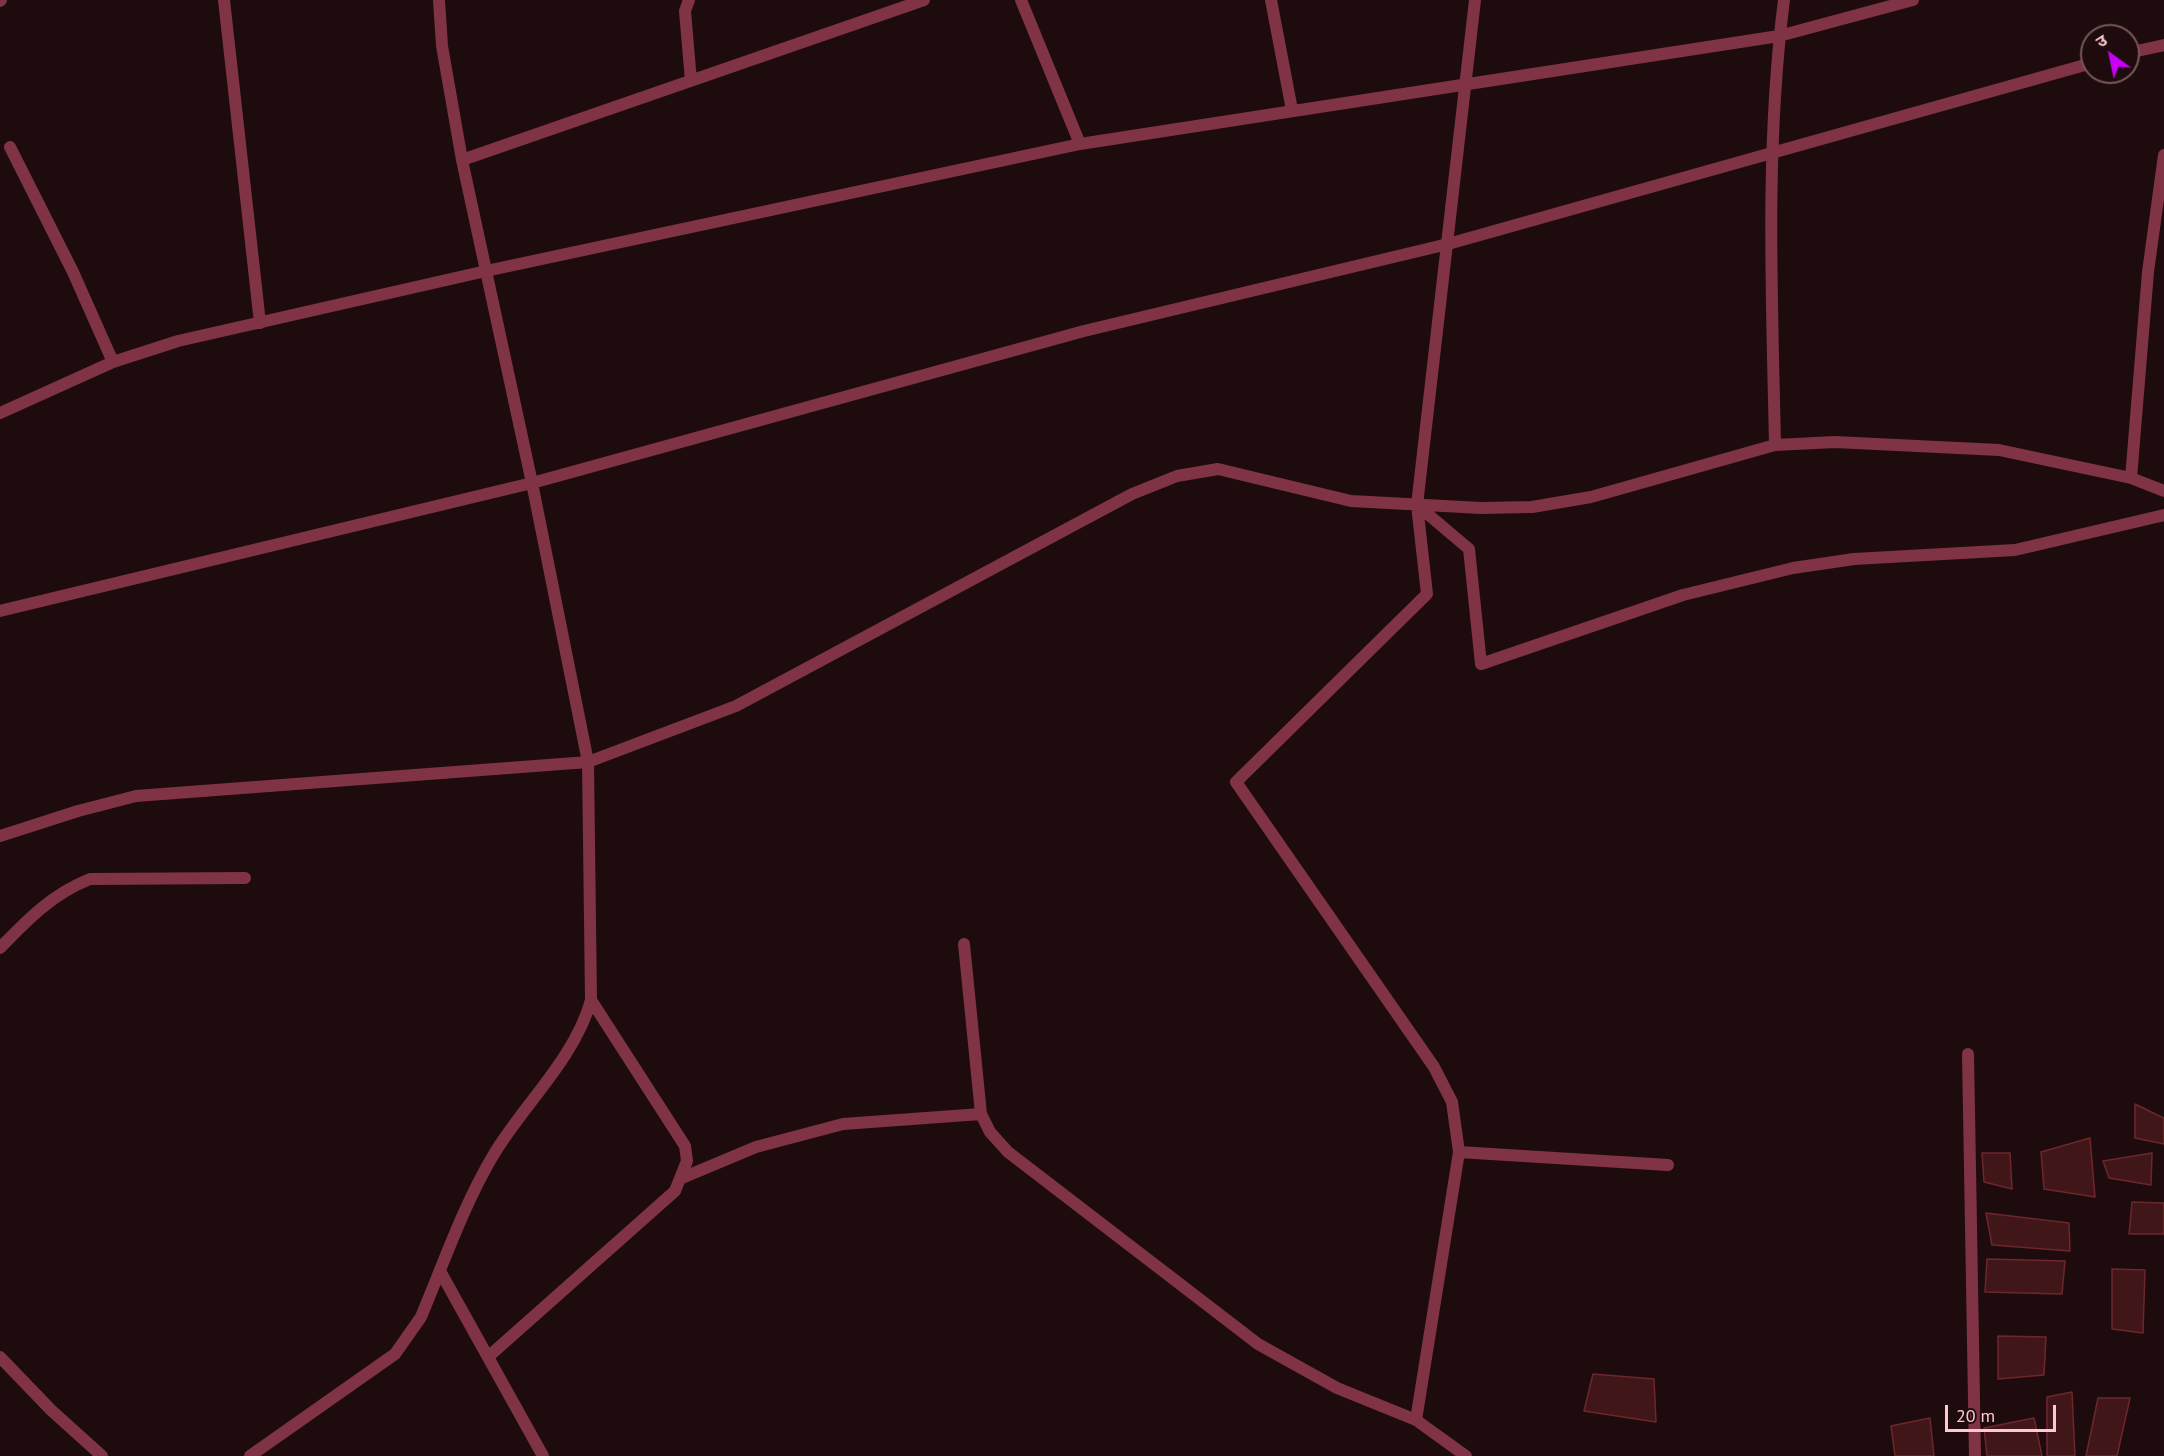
<!DOCTYPE html>
<html>
<head>
<meta charset="utf-8">
<style>
  body { margin:0 }
  #map { position:relative; width:2164px; height:1456px; overflow:hidden; background:#1e0b0d; font-family:"PT Sans","Noto Sans Devanagari",sans-serif }
  canvas { display:block }
  .north { position:absolute; left:2080px; top:24px; width:60px; height:60px; box-sizing:border-box; background:#1e0b0d; border:2px solid #78575b; border-radius:50%; rotate:327deg; font-size:16px; font-weight:700; line-height:24px; text-align:center; color:#ffc8d1 }
  .north::after { content:''; display:block; margin:auto; width:21px; height:27px; background:#c800f3; clip-path:polygon(50% 0,100% 100%,50% 72%,0 100%) }
  .scale { position:absolute; left:1945px; top:1405px; width:111px; height:27px; box-sizing:border-box; border:3px solid #ffc8d1; border-top:0; padding-left:8px; font-size:18px; line-height:21px; white-space:nowrap; color:#ffc8d1; -webkit-text-stroke:4px #1e0b0d; paint-order:stroke }
</style>
</head>
<body>
<div id="map">
<canvas width="2164" height="1456"></canvas>
<div class="north">उ</div>
<div class="scale">20 m</div>
</div>
<script>
const ctx = document.querySelector('canvas').getContext('2d');
ctx.lineJoin = 'round';
function fillPath(path, color) {
  ctx.fillStyle = color;
  ctx.fill(path, 'evenodd');
}
function trace(path, color, width, dash) {
  ctx.strokeStyle = color;
  ctx.lineWidth = width;
  ctx.lineCap = dash ? 'butt' : 'round';
  ctx.setLineDash(dash || []);
  ctx.stroke(path);
}
const building = new Path2D(`
  M2135 1104 2164 1118V1144L2135 1138Z
  M2090 1138 2095 1197 2044 1189 2041 1152Z
  M1982 1153H2010L2012 1189 1984 1182Z
  M2152 1153 2151 1185 2109 1178 2103 1161Z
  M2132 1202 2164 1203V1234H2129Z
  M1986 1213 2069 1223 2070 1251 1992 1245Z
  M1987 1259 2065 1261 2062 1294 1985 1292Z
  M2112 1269 2145 1270 2143 1333 2112 1329Z
  M1998 1336 2046 1337 2044 1375 1998 1379Z
  M1593 1374 1654 1379 1656 1422 1584 1411Z
  M2072 1392 2075 1456H2047V1397Z
  M2098 1398H2130L2117 1456H2086Z
  M1930 1418 1934 1456H1895L1891 1426Z
  M2034 1418 2042 1456H1987L1984 1428Z`);
fillPath(building, '#401619');
trace(building, '#6d272c', 1.5);
trace(new Path2D(`
  M224 0 260 323
  M689 0 685 11 691 81
  M1021 0 1080 144
  M1271 0 1292 110
  M0 1 1 0
  M2128 53 2164 45
  M10 147 73 272 113 362
  M462 160 924 0
  M0 413 113 362 178 341 486 271 1080 144 1779 36 1913 0
  M1775 445C1772 297 1765 148 1784 0
  M2131 478 2148 272 2164 155
  M1417 505 1469 549 1481 664 1683 595 1793 568 1854 559 2015 550 2164 515
  M0 611 532 483 1084 331 1448 244 2092 63
  M0 836 78 811 136 796 588 762 736 706 1132 494 1177 476 1218 469 1351 501 1481 508 1532 507 1591 497 1775 445 1835 442 1999 450 2131 478 2164 491
  M964 944 981 1114 990 1132 1008 1152 1258 1344 1337 1388 1416 1420 1466 1456
  M0 948C27 920 52 894 90 879L245 878
  M1968 1054 1975 1456
  M1459 1152 1668 1165
  M682 1178 756 1147 843 1124 981 1114
  M440 1271 543 1456
  M0 1357 51 1410 102 1456
  M488 1357 675 1191 687 1161 685 1146 591 1000
  M1416 1420 1459 1152 1452 1102 1434 1067 1236 782 1427 594 1417 505 1475 0
  M250 1456 395 1354 421 1317C444 1262 464 1204 494 1154 525 1103 575 1058 591 1000L588 762 532 483 462 160 442 46 439 0`), '#7f3345', 12);
</script>
</body>
</html>
